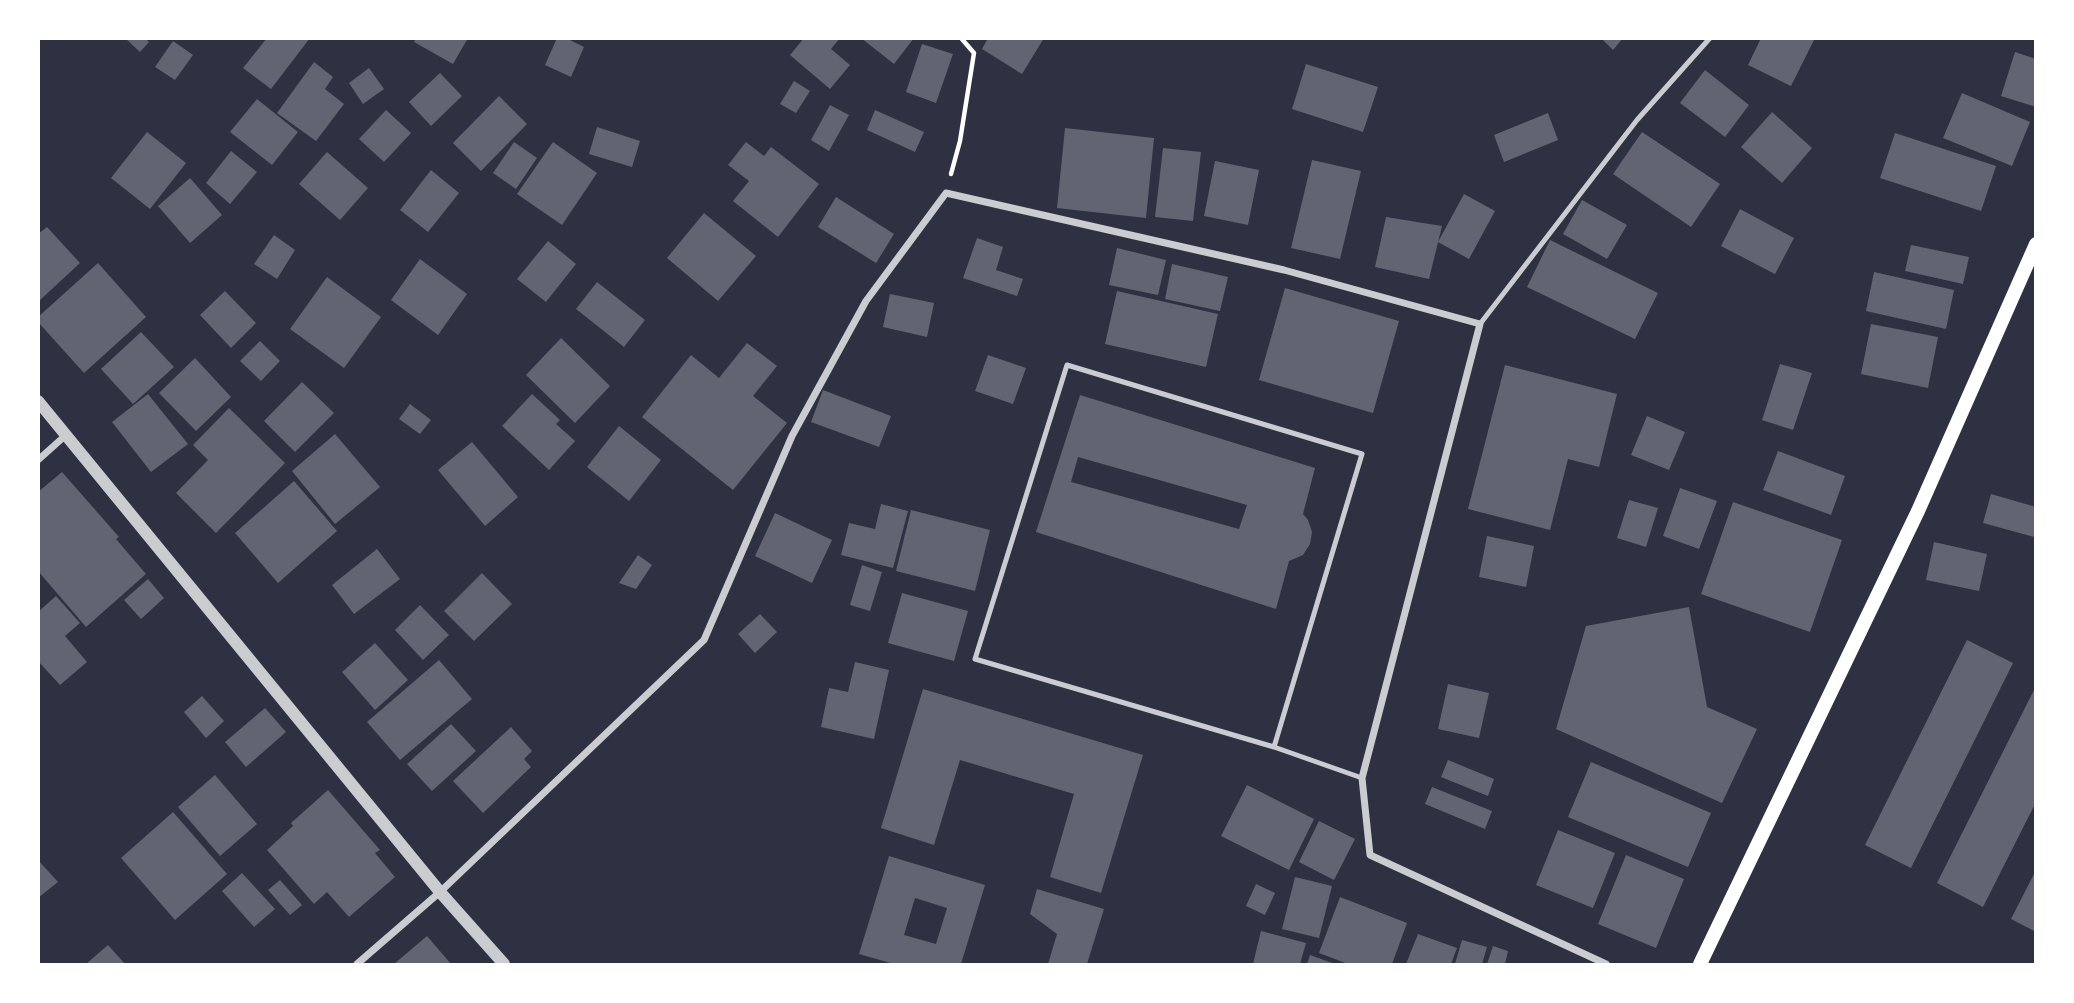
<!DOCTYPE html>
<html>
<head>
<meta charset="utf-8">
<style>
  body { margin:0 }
  #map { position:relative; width:2074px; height:1003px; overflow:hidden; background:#2d3142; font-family:Spectral,serif }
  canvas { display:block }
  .frame { position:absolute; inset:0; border:40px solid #fff; pointer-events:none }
</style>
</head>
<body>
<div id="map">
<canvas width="2074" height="1003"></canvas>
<div class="frame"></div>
</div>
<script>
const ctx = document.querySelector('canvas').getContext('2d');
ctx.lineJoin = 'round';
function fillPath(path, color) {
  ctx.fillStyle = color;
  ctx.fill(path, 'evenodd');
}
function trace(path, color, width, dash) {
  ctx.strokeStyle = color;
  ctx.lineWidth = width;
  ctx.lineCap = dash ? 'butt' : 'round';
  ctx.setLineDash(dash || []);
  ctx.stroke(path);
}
fillPath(new Path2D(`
  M125 38H145L149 42 140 52Z
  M267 38H310L271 89 243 68Z
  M416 38H468L453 64 414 42Z
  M557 38H566L584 47 571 77 545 65Z
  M804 38H840L831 49 850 65 830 89 790 55Z
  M861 38H914L894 64Z
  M988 38H1044L1022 74 982 49Z
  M1601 38H1623L1613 50Z
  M1761 38 1814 40 1791 86 1748 65Z
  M173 41 193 55 175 80 155 67Z
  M922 44 953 54 936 103 906 92Z
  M2015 52 2036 59V107L2001 96Z
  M314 62 333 77 325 89 344 104 316 141 277 113Z
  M1306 64 1378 87 1363 132 1292 109Z
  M369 68 384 89 363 104 349 83Z
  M1705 70 1749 105 1725 137 1680 103Z
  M440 73 462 96 431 126 409 102Z
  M794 81 810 91 796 113 780 104Z
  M1962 93 2030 122 2012 166 1943 138Z
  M499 96 527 124 481 171 453 143Z
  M257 99 298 132 272 165 230 132Z
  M830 105 849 115 829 151 811 140Z
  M386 110 411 133 384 162 359 139Z
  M875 110 924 132 915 152 867 130Z
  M1772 112 1812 148 1782 183 1741 147Z
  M1548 113 1558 140 1504 162 1494 135Z
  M597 127 640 141 632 167 589 154Z
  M1065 128 1154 138 1146 218 1057 208Z
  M147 132 186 163 150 209 111 178Z
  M1642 132 1720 184 1691 227 1613 174Z
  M1895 133 1996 166 1981 211 1880 178Z
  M514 142 537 158 516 189 493 173Z
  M553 142 597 173 562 225 517 194Z
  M746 142 764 156 771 147 819 184 778 237 733 201 749 181 728 165Z
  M1163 148 1201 152 1193 221 1155 217Z
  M231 151 257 172 230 204 206 183Z
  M327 152 368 188 340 220 299 184Z
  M1312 160 1361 171 1340 259 1291 248Z
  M1215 161 1259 170 1248 225 1204 216Z
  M431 170 459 193 428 232 400 210Z
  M190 178 222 215 190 243 158 206Z
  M1464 194 1495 211 1469 259 1438 242Z
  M836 197 894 234 876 263 818 227Z
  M1582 200 1627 225 1607 259 1563 234Z
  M1740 209 1794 238 1775 274 1721 246Z
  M704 213 756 256 718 301 667 258Z
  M1386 217 1442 226 1429 279 1375 267Z
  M47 227 80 263 38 302V234Z
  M274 235 295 250 277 279 254 264Z
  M977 238 1003 247 996 270 1023 279 1017 296 963 278Z
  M1550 240 1658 293 1635 339 1527 287Z
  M548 241 576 264 546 302 517 279Z
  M1911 245 1969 257 1963 284 1905 271Z
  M1117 248 1166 260 1158 295 1109 285Z
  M420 259 467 294 438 335 391 300Z
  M98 263 146 317 84 373 38 322V317Z
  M1172 264 1228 277 1220 311 1165 299Z
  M1874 272 1954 290 1946 329 1866 311Z
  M327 277 381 317 344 368 290 329Z
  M597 282 645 320 624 347 576 309Z
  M1285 288 1399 321 1373 413 1259 380Z
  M225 291 256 323 231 348 200 315Z
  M1117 291 1218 314 1206 367 1105 344Z
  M890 294 934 303 927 337 883 327Z
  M1871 324 1938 337 1928 388 1861 374Z
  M141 332 174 367 133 404 101 369Z
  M561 338 610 386 575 423 526 375Z
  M260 341 280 361 261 381 240 361Z
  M747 343 777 366 753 396 787 423 733 490 642 417 691 355 719 378Z
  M988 355 1026 368 1013 404 975 391Z
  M195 358 231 397 196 431 159 393Z
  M1780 364 1812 373 1793 430 1762 420Z
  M1505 365 1617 394 1599 467 1568 459 1550 530 1468 509Z
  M302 382 334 413 295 452 264 421Z
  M823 390 891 416 879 447 811 422Z
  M148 394 188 444 151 472 112 422Z
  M532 394 560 420 556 424 575 441 549 470 502 426Z
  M1080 395 1315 468 1303 514 1308 520 1312 532 1310 544 1303 555 1289 561 1276 609 1036 532ZM1078 457 1247 505 1239 529 1071 482Z
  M410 404 431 420 420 434 399 419Z
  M229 408 285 463 216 533 176 493 208 460 193 445Z
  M1647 416 1685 432 1669 470 1631 455Z
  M619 426 661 460 629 501 587 467Z
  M335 434 380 487 335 524 292 471Z
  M472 442 518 497 485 526 438 470Z
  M1778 451 1845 476 1831 515 1763 490Z
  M62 472 119 537 116 539 146 574 86 627 38 571V492Z
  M294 481 337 531 278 583 235 533Z
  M1680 488 1717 501 1699 549 1663 536Z
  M1991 494 2036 507 2034 537 1983 523Z
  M1629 500 1658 508 1646 547 1617 538Z
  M1733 502 1842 540 1810 632 1701 594Z
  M881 504 908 511 893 568 841 555 849 523 875 529Z
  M911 510 990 530 975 591 896 571Z
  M775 513 832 540 812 583 755 556Z
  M1487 536 1534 546 1526 587 1479 577Z
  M1934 542 1987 554 1979 591 1926 580Z
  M377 549 400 579 354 614 332 585Z
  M638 555 652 565 636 589 619 583Z
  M862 565 882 572 870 611 850 605Z
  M482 573 512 604 474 641 444 611Z
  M148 579 164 598 141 619 124 600Z
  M902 593 968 611 954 661 888 643Z
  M56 596 80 623 65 636 87 662 60 685 38 661V612Z
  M420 605 449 635 423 660 395 630Z
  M1689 607 1707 707 1757 729 1722 803 1556 729 1586 626Z
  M760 614 777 632 755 653 738 634Z
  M1967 640 2013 663 1911 868 1865 845Z
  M375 643 408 680 375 710 342 672Z
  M439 660 472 699 400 760 367 722Z
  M855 662 889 670 874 739 821 727 829 688 848 692Z
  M1448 684 1489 693 1479 738 1438 729Z
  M2036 686V802L1983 907 1937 883Z
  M923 689 1143 755 1101 893 1050 877 1074 794 960 760 934 845 881 828Z
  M202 696 224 721 206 738 184 712Z
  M265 708 286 732 246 767 225 742Z
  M451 724 476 751 432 791 407 764Z
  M511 727 532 751 524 759 531 767 483 813 453 781Z
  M1448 760 1494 779 1488 796 1441 777Z
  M1591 762 1711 813 1688 867 1568 817Z
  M215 775 257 824 220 856 178 807Z
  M1247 785 1314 819 1289 870 1221 836Z
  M1432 787 1492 811 1485 829 1425 804Z
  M328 790 380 850 375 853 395 877 349 917 327 892 314 904 267 850 293 826 291 823Z
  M173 812 227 874 175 920 121 858Z
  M1319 821 1355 839 1334 880 1299 862Z
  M1558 830 1615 853 1593 908 1536 885Z
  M1626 855 1684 879 1656 948 1598 924Z
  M889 856 985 885 961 964H894L859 954ZM915 898 947 908 936 944 904 935Z
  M38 860 58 882 38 898Z
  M2036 870V932L2011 919Z
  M242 873 275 909 254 927 222 891Z
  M1295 877 1332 886 1319 938 1282 929Z
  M280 880 302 905 290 915 268 890Z
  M1256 884 1275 893 1265 915 1246 906Z
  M1037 889 1104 909 1087 964H1048L1057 934 1030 914Z
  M1340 897 1407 923 1392 964H1348L1319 953Z
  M1261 931 1306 943 1300 964H1253Z
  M1418 934 1457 948 1451 964H1406Z
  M427 936 451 964H394Z
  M1462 940 1487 947 1482 964H1455Z
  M108 945 125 964H86Z
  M1493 946 1508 951 1505 964H1487Z
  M1310 955 1335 964H1307Z`), '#626471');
trace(new Path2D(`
  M951 174 960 141 974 53 961 38`), '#fff', 4.5);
trace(new Path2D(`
  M1480 324 1637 120 1710 38
  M1067 365 1362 454 1274 747 975 659Z
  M1274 747 1362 778`), '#caccd0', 5);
trace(new Path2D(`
  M38 460 66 435
  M357 964 440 892 704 640 792 436 866 301 946 193 1284 270 1480 324 1362 778 1370 855 1606 964`), '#caccd0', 7);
trace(new Path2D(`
  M38 401 440 892 504 964`), '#caccd0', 12);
trace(new Path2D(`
  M1700 964 1918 511 2036 244`), '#fff', 14);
</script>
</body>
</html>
